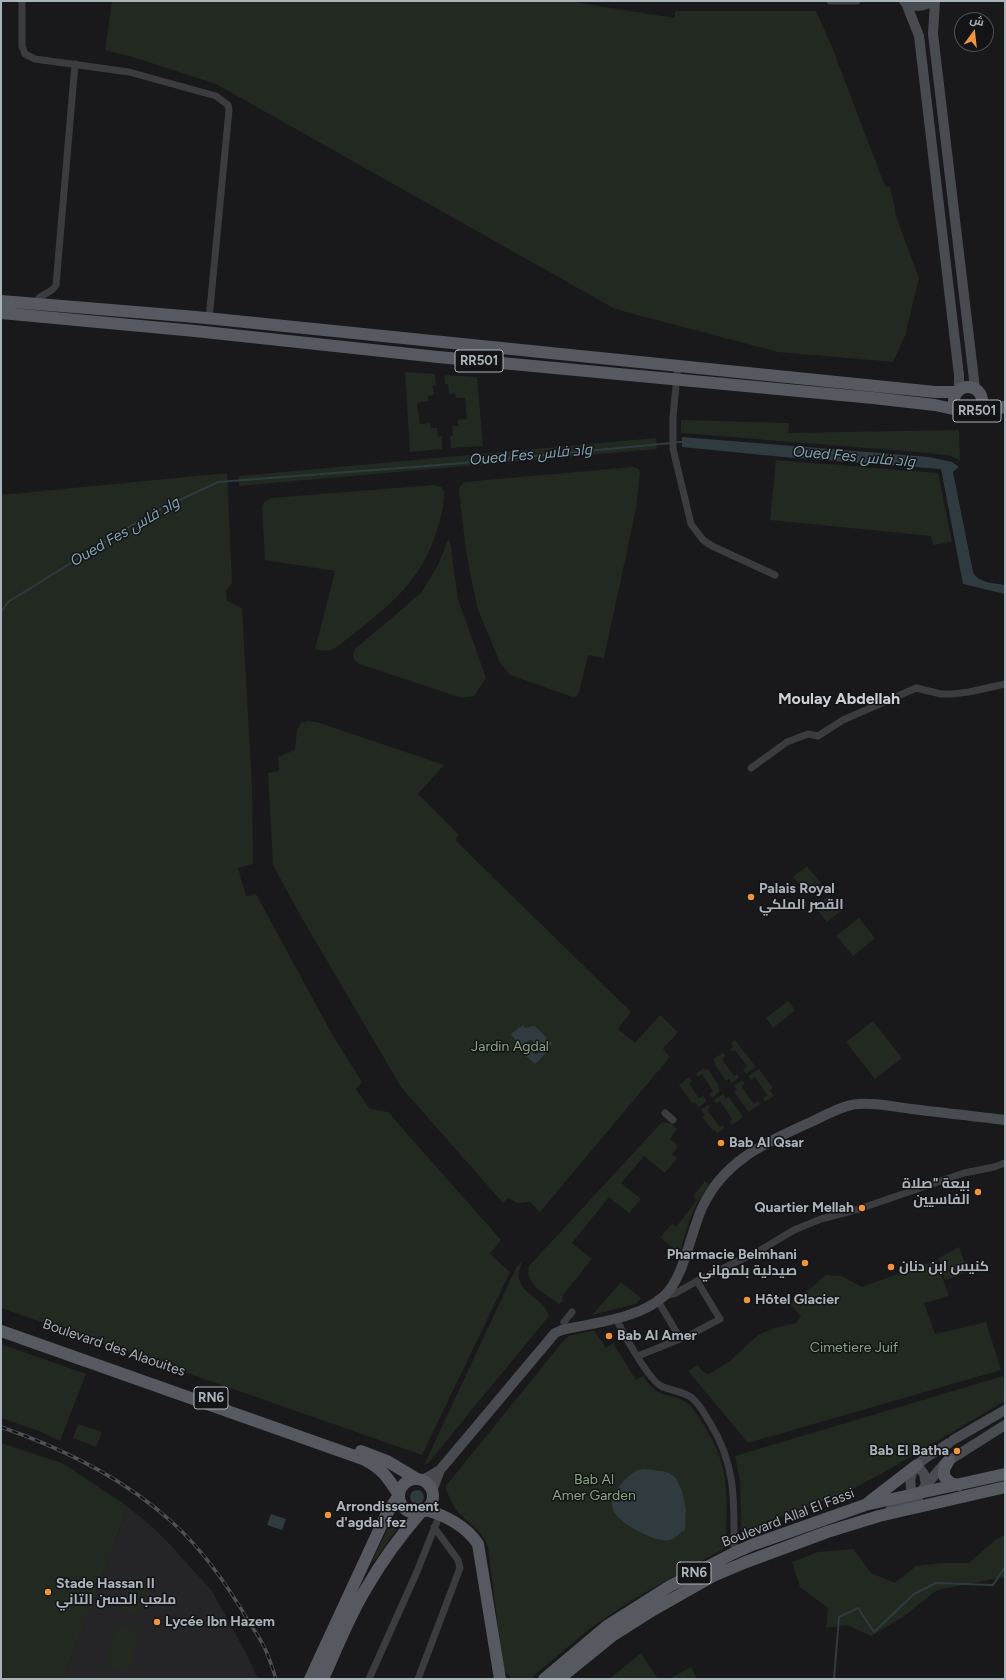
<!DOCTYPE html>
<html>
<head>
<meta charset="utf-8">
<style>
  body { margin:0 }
  #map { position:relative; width:1006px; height:1680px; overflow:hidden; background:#19191b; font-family:Figtree,Cairo,sans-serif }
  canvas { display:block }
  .frame { position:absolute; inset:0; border:2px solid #abb3ba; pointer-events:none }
  .north { position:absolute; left:954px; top:12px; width:40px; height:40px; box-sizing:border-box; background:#141416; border:1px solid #505458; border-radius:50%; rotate:15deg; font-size:11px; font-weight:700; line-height:16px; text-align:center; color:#abb3ba }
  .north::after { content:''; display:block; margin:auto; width:14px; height:18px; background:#f0933c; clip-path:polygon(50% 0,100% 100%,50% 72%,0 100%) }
</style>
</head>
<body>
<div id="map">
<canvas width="1006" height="1680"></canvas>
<div class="frame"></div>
<div class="north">ش</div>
</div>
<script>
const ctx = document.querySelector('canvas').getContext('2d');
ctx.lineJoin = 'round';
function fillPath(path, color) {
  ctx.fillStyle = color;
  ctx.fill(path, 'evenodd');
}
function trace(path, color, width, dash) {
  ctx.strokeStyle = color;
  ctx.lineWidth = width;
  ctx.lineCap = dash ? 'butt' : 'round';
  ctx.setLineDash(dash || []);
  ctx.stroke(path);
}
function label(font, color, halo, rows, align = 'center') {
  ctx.font = font + ' Figtree,Cairo,sans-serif';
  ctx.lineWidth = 3;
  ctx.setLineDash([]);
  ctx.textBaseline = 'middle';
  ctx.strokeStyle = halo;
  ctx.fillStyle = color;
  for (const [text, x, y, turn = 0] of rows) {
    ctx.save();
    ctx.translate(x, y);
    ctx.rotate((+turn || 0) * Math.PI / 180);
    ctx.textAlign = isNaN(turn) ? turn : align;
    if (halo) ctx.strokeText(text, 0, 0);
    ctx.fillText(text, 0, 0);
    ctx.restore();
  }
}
fillPath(new Path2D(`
  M128 1507 148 1523 173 1548 212 1591 246 1653 258 1679H63Z`), '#252528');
fillPath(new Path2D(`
  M112 1H568L675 18V11H816L832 47 885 186 890 187 897 219 919 278 905 336 893 362 778 352 615 309 216 84 136 58 105 50Z
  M405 372 435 374 436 385H433L434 395 428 396V401L417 403 420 424 430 423 431 428H437L438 437 442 436V449L410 452Z
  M444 375 477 377 483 446 451 448 450 436 453 435 452 426H458V420L467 419 465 398H456L455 393 449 394 448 384H445Z
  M681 420 789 423 788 433 959 430 960 461 951 456 929 453 681 433Z
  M656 438 657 449 239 486V476Z
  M776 460 938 473 952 542 933 545 931 536 770 520Z
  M633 467 639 469 640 472 636 509 604 658 588 655 579 692 577 696 573 697 510 675 500 663 477 607 466 551 459 491 460 486 465 482Z
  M227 473 232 583 226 591 227 601 242 608 252 787 253 864 238 868 246 896 256 894 332 1034 362 1082 356 1089 370 1109 388 1112 501 1240 490 1254 510 1272 422 1455 1 1308V495Z
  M434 485 441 487 444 490C445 501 442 513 439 523 423 585 383 610 337 647 329 652 324 651 315 649L335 571 265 560 262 508 264 502 271 498Z
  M448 540 450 541 458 599 486 678 474 696 462 698 359 664 353 658V654L355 649 421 593 438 565Z
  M309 721 320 723 444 765 418 794 459 835 455 840 631 1012 618 1029 635 1043 660 1015 678 1032 663 1049 670 1057 540 1212 530 1202 518 1203 508 1198 503 1203 401 1087 299 913 273 865 268 773 279 771 278 757 295 750 297 730 301 723Z
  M807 866 821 883 807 894 793 877Z
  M828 896 841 911 827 922 815 907Z
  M859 918 875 938 853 956 836 936Z
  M788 1001 795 1010 773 1028 766 1018Z
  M873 1021 902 1058 875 1079 846 1042Z
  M735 1040 756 1067 746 1074 743 1070 747 1066 735 1050 732 1052 730 1049 733 1047 731 1043Z
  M723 1053 726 1056 722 1059 734 1076 737 1074 739 1078 731 1083 729 1079 726 1081 715 1065 716 1064 713 1059Z
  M704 1068 706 1070 708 1069 719 1086 718 1087 720 1091 712 1098 709 1094 713 1091 702 1074 698 1077 696 1074Z
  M759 1069 773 1088 770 1090 774 1096 765 1102 763 1098 767 1095 755 1077 751 1080 748 1076Z
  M689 1077 692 1081 689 1084 699 1098 703 1096 707 1101 699 1107 695 1102 692 1103 679 1085Z
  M742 1080 745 1084 741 1086 754 1104 758 1101 760 1104 749 1112 734 1092 737 1090 734 1086Z
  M723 1094 726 1099 729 1097 743 1117 732 1125 730 1121 732 1119 720 1101 716 1103 714 1100Z
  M708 1105 710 1108 707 1110 720 1127 722 1125 725 1128 717 1133 715 1130 713 1131 702 1117 705 1115 701 1110Z
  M662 1122 670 1123 677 1129 670 1139 678 1146 672 1154 677 1158 665 1173 644 1156 621 1183 641 1199 629 1213 609 1197 572 1243 592 1259 562 1296 563 1301 559 1304C547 1295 524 1284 529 1266Z
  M705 1181 709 1185C693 1206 688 1223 681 1249L679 1253 660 1237 672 1224 676 1227 697 1200 693 1196Z
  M959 1247 968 1272 945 1280 938 1258Z
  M523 1260C507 1294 543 1293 549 1316L429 1462 424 1465 516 1268Z
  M936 1260 949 1296 924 1303 935 1334 986 1322 1001 1370 748 1443 688 1371 698 1365 703 1372 709 1374 730 1361 758 1335 774 1328 796 1323 801 1316 789 1304 810 1289 826 1275 841 1276 862 1287Z
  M621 1282 641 1298 636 1304 592 1315Z
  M594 1330 606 1348 613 1343 636 1380 643 1376C649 1385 656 1392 666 1395 673 1397 680 1398 686 1402 693 1407 698 1416 703 1424 730 1464 727 1494 726 1540L723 1549 632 1600 588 1630 530 1679H512L505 1671 503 1666 488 1547C480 1528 471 1526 458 1512 452 1505 449 1496 445 1487L565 1339 569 1336Z
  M1 1344 86 1374 60 1441 39 1431 1 1418Z
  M1003 1376 1005 1401 888 1470 845 1493 768 1522 744 1539H741L740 1481 735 1456Z
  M78 1424 102 1432 96 1447 73 1438Z
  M1 1443 62 1463 128 1507 63 1679H9L1 1677Z
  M391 1521 399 1525 375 1561 373 1560Z
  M1005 1535V1577L937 1590 903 1617 871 1636 847 1625 826 1628 828 1608 800 1587 792 1562 818 1552 853 1549 871 1573 895 1583 916 1566 942 1563H969L995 1540Z
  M131 1580 150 1587 139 1616 120 1608Z
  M116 1624 140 1630 129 1673 106 1668Z
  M641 1653 658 1679H609Z
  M691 1667 697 1679H669Z`), '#212921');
fillPath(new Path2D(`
  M682 437 929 457 952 462 959 467 953 472 973 572C978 583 994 583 1005 585V594L963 584 941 469 783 457 682 447Z
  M523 1025 525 1028 534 1026 537 1028 552 1043 545 1054 535 1064 523 1053 522 1050 516 1044 515 1039 511 1035 512 1033ZM530 1040 533 1041 540 1049 538 1053 536 1055 530 1048 524 1045 525 1043Z
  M643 1469 662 1471 669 1473 676 1478 682 1491 686 1509 685 1530C679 1532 676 1539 670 1540 661 1542 648 1536 640 1532 618 1521 599 1506 623 1482 629 1476 634 1470 643 1469Z
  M410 1497a7 7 0 1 1 14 0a7 7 0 1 1-14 0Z
  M271 1514 286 1519 282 1530 267 1525Z`), '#2f3b3f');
trace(new Path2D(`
  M675 442H684
  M1 612 8 602 150 514 218 482 452 464 671 443
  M834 1679 839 1617 858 1608 874 1632 914 1594 936 1583 993 1585 1005 1567`), '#2f3b3f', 2);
trace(new Path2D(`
  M22 1V46L25 54 35 59 129 72 216 96 228 105 229 110 209 319
  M830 1H857
  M35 305C38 293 51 295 56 285L75 64
  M678 365 673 417V449L691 524 703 540 712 546 775 575
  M751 768 787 742 808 734 818 736 843 720 916 688 941 694H952L969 692 1005 684
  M665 1113 673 1120
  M697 1281 759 1251 794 1230 821 1219 859 1209 964 1173 994 1167 1005 1163
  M658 1301 680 1338
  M616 1318C622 1332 649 1380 661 1386 671 1391 683 1391 692 1398 700 1404 705 1415 710 1423 737 1466 734 1504 734 1553
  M564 1322 572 1312
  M638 1356 690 1335 720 1319 697 1281 676 1293 665 1296
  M369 1679 416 1574 440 1514
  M418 1679 460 1568 458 1560 434 1527`), '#3a3c40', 7);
trace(new Path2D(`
  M904 1C913 7 922 8 932 1
  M935 1 933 34 975 388
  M906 3 919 36 959 375V390
  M953 1440 1005 1410
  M917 1465 924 1474 926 1485
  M421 1480 428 1477 440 1470
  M432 1491 440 1470 555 1333 562 1330C593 1323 639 1319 664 1296 684 1278 690 1234 702 1208 724 1159 768 1142 813 1121 826 1115 843 1105 858 1104 875 1102 895 1107 912 1109 943 1113 974 1116 1005 1120
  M918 1499C908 1491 908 1474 917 1465 925 1457 940 1449 949 1443
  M890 1510 916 1497 945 1463 1005 1425`), '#484b50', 10);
trace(new Path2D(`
  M1 301 196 317 935 392H957
  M1 313 195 331 438 357 873 398 935 405 958 410
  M954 401a14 14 0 1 1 28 0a14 14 0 1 1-28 0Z
  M975 412 1005 407
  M1 1331 363 1459C382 1468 388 1478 399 1495L386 1515 310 1679
  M361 1451 387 1461 417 1479
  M949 1460 944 1469V1476L950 1483 959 1485
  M399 1496a17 17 0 1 1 34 0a17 17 0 1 1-34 0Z
  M869 1502 917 1465
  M425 1510C445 1515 466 1526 478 1544L500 1679
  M323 1679C337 1648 349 1616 367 1587 382 1561 401 1535 421 1512
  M544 1679 607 1626 670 1586 734 1553 752 1545 865 1505 1005 1474
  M559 1679 612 1636 653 1610 713 1576 746 1562 827 1532 879 1516 1005 1487`), '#56595f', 12);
const rail = new Path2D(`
  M1 1427C62 1448 123 1478 172 1522 203 1550 228 1586 249 1622 255 1631 262 1641 266 1651 270 1660 273 1670 276 1679`);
trace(rail, '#4d5055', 3.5);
trace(rail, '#141416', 2, [6]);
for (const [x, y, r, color] of [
  [751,897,4,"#f0933c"],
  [721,1143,4,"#f0933c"],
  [978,1192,4,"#f0933c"],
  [862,1208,4,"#f0933c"],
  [805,1263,4,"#f0933c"],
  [891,1267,4,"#f0933c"],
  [747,1300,4,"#f0933c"],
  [609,1336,4,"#f0933c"],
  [957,1451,4,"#f0933c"],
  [328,1515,4,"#f0933c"],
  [48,1592,4,"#f0933c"],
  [157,1622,4,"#f0933c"]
]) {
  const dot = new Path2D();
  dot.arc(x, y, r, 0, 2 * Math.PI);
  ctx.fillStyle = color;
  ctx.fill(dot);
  trace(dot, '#141416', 1.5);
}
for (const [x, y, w] of [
  [479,361,48],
  [977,411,48],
  [211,1398,34],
  [694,1573,34]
]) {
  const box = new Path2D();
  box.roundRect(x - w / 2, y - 11, w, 22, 3);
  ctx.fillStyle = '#141416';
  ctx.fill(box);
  trace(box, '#abb3ba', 1);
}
label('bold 13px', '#abb3ba', null, [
  ["RR501",479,361],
  ["RR501",977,411],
  ["RN6",211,1398],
  ["RN6",694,1573]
]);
label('bold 14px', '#abb3ba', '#141416', [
  ["Palais Royal",759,889],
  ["القصر الملكي",759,905],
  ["Bab Al Qsar",729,1143],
  ["بيعة \"صلاة",970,1184,"right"],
  ["الفاسيين",970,1200,"right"],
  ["Quartier Mellah",854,1208,"right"],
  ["Pharmacie Belmhani",797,1255,"right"],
  ["صيدلية بلمهاني",797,1271,"right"],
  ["كنيس ابن دنان",899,1267],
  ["Hôtel Glacier",755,1300],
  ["Bab Al Amer",617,1336],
  ["Bab El Batha",949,1451,"right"],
  ["Arrondissement",336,1507],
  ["d'agdal fez",336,1523],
  ["Stade Hassan II",56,1584],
  ["ملعب الحسن التاني",56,1600],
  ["Lycée Ibn Hazem",165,1622]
], 'left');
label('14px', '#87a583', '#141416', [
  ["Jardin Agdal",510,1047],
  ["Cimetiere Juif",854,1348],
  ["Bab Al",594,1480],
  ["Amer Garden",594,1496]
]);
label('14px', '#abb3ba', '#141416', [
  ["Boulevard des Alaouites",114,1348,19],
  ["Boulevard Allal El Fassi",788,1518,-21]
]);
label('italic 15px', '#83a6b4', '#141416', [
  ["Oued Fes واد فاس",531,455,-5],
  ["Oued Fes واد فاس",854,457,5],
  ["Oued Fes واد فاس",125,532,-30]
]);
label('bold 16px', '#ccd1d6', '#141416', [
  ["Moulay Abdellah",839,699]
]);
</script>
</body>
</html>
